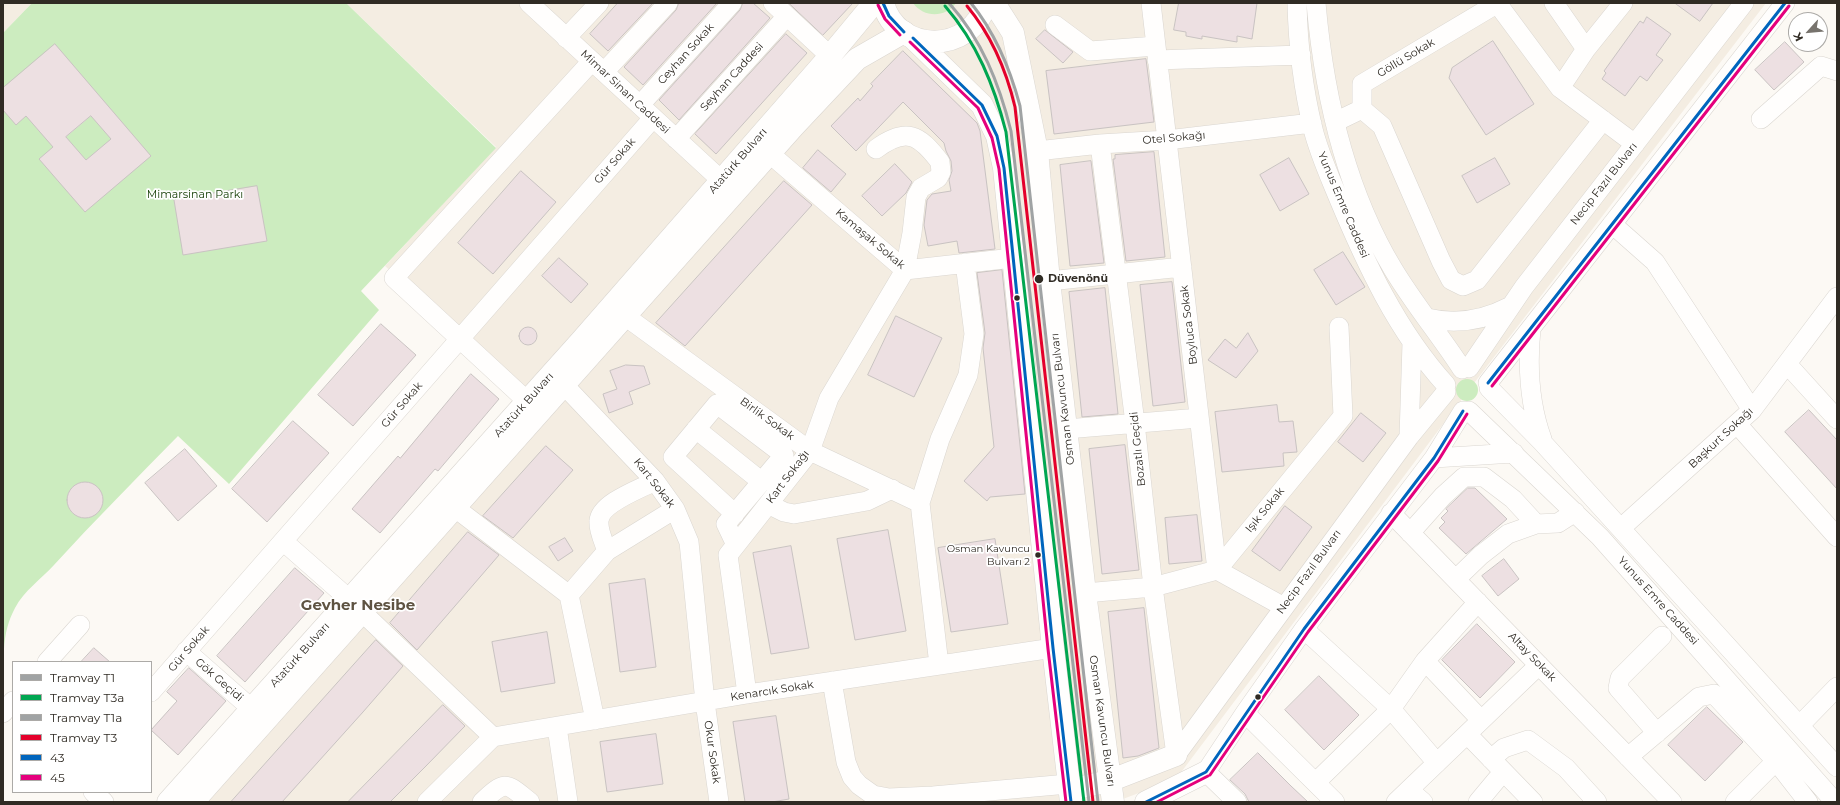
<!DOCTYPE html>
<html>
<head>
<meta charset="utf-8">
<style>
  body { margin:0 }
  #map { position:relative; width:1840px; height:805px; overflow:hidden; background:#fcf9f4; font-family:Montserrat,sans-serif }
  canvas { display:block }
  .frame { position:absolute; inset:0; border:4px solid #302b24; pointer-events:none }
  .legend { position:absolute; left:12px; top:661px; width:140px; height:132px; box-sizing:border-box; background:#fff; border:1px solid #acaaa7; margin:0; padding:5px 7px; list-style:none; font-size:12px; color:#302b24 }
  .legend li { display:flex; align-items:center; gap:8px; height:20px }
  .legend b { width:20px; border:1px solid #acaaa7 }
  .north { position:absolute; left:1788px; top:12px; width:40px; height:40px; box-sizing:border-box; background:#fff; border:1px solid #acaaa7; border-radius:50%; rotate:243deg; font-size:11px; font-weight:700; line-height:16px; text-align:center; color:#302b24 }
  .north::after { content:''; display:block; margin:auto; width:14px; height:18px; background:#77736d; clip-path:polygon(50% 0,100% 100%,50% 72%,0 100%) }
</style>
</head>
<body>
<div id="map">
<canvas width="1840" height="805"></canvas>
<div class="frame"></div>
<ul class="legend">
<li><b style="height:5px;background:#a0a3a4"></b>Tramvay T1</li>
<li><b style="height:5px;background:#00a651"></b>Tramvay T3a</li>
<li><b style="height:5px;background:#a0a3a4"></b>Tramvay T1a</li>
<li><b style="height:5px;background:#e4002b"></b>Tramvay T3</li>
<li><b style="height:5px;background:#0065bd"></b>43</li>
<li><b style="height:5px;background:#e5007d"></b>45</li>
</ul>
<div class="north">K</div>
</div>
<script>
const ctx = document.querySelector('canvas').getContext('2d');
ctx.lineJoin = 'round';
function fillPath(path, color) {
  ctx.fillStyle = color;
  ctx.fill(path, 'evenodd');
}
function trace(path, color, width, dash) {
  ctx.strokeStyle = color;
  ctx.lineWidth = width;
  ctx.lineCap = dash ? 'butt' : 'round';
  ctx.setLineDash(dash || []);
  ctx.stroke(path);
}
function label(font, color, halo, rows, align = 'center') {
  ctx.font = font + ' Montserrat,sans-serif';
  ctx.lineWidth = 3.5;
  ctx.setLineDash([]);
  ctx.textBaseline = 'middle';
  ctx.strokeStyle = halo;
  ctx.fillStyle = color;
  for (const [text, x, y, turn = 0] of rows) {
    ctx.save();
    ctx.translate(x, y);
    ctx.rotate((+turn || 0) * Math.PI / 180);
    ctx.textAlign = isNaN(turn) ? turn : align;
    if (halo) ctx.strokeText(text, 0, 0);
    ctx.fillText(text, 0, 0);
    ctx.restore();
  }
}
fillPath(new Path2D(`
  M3 3H32L3 33Z
  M346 3H1766L1468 391 1176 779 1115 802H181L537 404 385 266 496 147Z`), '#f4ede2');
fillPath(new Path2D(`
  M32 3H346L496 148 361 291 379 310 229 484 178 436C136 479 94 521 54 565 41 579 24 591 15 608 8 621 5 634 4 649L3 33Z
  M913 3H956C945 18 924 18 913 3Z
  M1456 390a11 11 0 1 1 22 0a11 11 0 1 1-22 0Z`), '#ccecbf');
const building = new Path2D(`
  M618 3H653L608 51 590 34Z
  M679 3H717L643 85 624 67 676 10Z
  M743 3H753L770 18 679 120 659 100 740 10Z
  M789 3H853L823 35Z
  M1179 3H1257L1252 39 1237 36V42L1202 36V39L1186 36V32L1174 30Z
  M1675 3H1713L1700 21Z
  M1647 17 1671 34 1656 55 1663 60 1655 70 1647 81 1640 76 1625 96 1602 79 1606 73 1604 71 1640 21 1643 23Z
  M1045 30 1073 52 1063 63 1036 39Z
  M786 34 807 53 716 154 695 134Z
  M1493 41 1534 104 1486 135 1449 78 1452 68Z
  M1785 42 1804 62 1774 90 1755 70Z
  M55 44 151 156 85 212 39 159 53 147 26 116 16 125 3 110V88ZM91 116 111 139 86 160 66 137Z
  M903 51 977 123 980 131 995 249 959 253 957 241 928 246 924 225 927 200 932 194 951 191 949 180 952 171 951 161 946 151 944 143 903 102 856 151 831 126 858 98 860 101 873 86 871 84Z
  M1146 59 1154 122 1054 134 1046 71Z
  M818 150 846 174 831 192 803 168Z
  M1154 152 1165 257 1126 261 1113 159H1115V155Z
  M1289 158 1309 194 1280 211 1260 175Z
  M1495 158 1510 184 1477 203 1462 176Z
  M1091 161 1104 263 1070 266 1060 165Z
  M895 164 912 182 906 193 882 216 862 196Z
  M521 171 556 202 493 274 458 243Z
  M784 181 812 205 685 346 656 323Z
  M257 186 267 241 183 255 174 200Z
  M1343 252 1365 287 1336 305 1314 270Z
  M559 258 588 284 571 303 542 276Z
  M1002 270 1025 494 990 497 987 501 964 481 994 447 983 348 985 333 977 273Z
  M1172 282 1185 402 1153 406 1140 285Z
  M1105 288 1118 414 1082 417 1069 292Z
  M896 316 942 338 914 397 868 375Z
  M381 324 416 355 353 426 318 395Z
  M519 336a9 9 0 1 1 18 0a9 9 0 1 1-18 0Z
  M1248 333 1258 351 1236 378 1208 360 1225 339 1236 348Z
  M626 365 644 366 650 384 629 392 633 404 609 413 603 394 617 389 610 371Z
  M471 374 499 399 438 471 435 469 380 533 352 509 398 456 400 458Z
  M1277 405 1279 422 1293 421 1297 452 1283 453 1284 466 1222 472 1215 412Z
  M1809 410 1837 440V489L1785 432Z
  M1361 413 1386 433 1363 462 1338 442Z
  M293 421 329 453 267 522 232 489Z
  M1125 445 1139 570 1102 574 1089 449Z
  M546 446 573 470 513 538 483 516Z
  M185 449 217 486 178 521 145 483Z
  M67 500a18 18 0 1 1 36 0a18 18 0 1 1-36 0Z
  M1468 488H1475L1507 519 1466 554 1439 528 1445 522 1441 518 1448 511 1446 509Z
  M1285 506 1312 527 1280 571 1252 551Z
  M1197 515 1202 561 1169 564 1165 518Z
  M888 530 906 631 855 640 837 539Z
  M468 532 499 555 417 650 390 623Z
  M565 538 573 551 558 561 549 547Z
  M995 539 1008 624 951 632 938 548Z
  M791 546 809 648 771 654 753 553Z
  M1504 559 1519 579 1498 596 1482 576Z
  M295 568 324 593 245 682 217 656Z
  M645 579 656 667 620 672 609 584Z
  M1144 608 1159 748 1138 756 1123 758 1108 612Z
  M1477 624 1515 662 1480 698 1442 660Z
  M547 632 555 683 501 692 492 642Z
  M376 640 403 666 363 712 282 802H231Z
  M94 648 110 662H81Z
  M189 668 226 701 178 755 151 730 177 701 167 692Z
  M1319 676 1359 715 1324 750 1285 710Z
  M443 705 465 726 426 766 390 802H348Z
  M1707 707 1743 742 1705 781 1668 745Z
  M776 716 789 799 772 802H745L733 722Z
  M656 734 663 784 607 792 600 742Z
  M1258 753 1291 786 1308 802H1249L1245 794 1230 780Z`);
fillPath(building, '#ede0e2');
trace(building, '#c9c3c2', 1);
const minor = new Path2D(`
  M529 3 721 180
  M773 3 830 56
  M1151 3 1217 570 1284 607
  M1297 3C1298 45 1303 88 1313 129 1319 153 1329 175 1338 197 1366 264 1397 331 1446 385
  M1316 3C1324 95 1345 189 1393 269 1414 304 1440 335 1462 369
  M1497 3 1560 88 1635 144
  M1554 3 1586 49
  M1055 25 1090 51 1156 46
  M566 38 599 3
  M1157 60 1301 55
  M604 72 668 3
  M1560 88 1586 49 1623 3
  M640 105 732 3
  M1362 109 1382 126 1441 261 1451 280 1463 286 1477 280 1603 120
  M1761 119 1821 66 1837 71
  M1335 122 1362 109V84L1498 3
  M676 139 787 16
  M1100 144 1135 423 1153 587 1176 755
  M1037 151 1100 144 1167 140 1312 123
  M769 153 905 270 1013 258
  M1612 224 1655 262 1752 410
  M1049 281 1182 267
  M625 316 810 451 920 503
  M1427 318C1456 325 1482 321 1509 307
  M1531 329C1527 368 1529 403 1542 439
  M1787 364 1837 419
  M1469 368 1524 287 1744 3
  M1488 383 1785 3
  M564 385 655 481 675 509 689 542 705 702 719 802
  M1489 388 1543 443 1837 767
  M527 401 394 278 592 61
  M1469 411 1600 537 1835 802
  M1737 424 1837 537
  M696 429 762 482
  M1066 429 1199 418
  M1409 437 1412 343
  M1434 458 1514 453
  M768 504 784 512 794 514 867 501 892 489
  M454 507 569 595
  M1391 513 1672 802
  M735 514 673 457 717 404 784 455 726 524 736 545
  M1621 528 1752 410 1837 297
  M1410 533 1443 496 1464 477H1484L1513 499 1536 524
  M283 541 349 599
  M607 551C604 542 598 531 599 521 600 503 640 489 655 481
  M1456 579 1481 555 1508 534 1536 524 1558 523 1575 512
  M1085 593 1153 587 1217 570 1343 416 1339 327
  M362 612 493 737
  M1304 629 1391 709 1437 763
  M186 651 252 709
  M1425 661 1481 720
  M47 662 80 625
  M939 665 920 503 940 439 968 375 974 334 965 263
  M832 681 846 762 852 777 859 785 873 795 889 798 933 796 1068 784
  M151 692 653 118
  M747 694 728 555 810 451 829 398 905 270 912 233 916 197 921 188 938 178 941 172 940 162C919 134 906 127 876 149
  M3 713 13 701
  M1245 713 1335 802
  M595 720 569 595 607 551 675 509
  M1800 725 1837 687
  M557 727 568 802
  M1657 733 1618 688 1620 678 1662 636
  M1467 734 1533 802
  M493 737 747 694 1053 648
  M1176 755 1409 437 1446 392
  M1628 757 1699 697 1714 694 1776 761 1808 802
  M1491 759 1504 748 1528 740 1566 768 1597 802
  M1316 782 1391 709 1425 661 1478 602
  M1409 790 1423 802
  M93 792 104 802
  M427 802 493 737
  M482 802C506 779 506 783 530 802
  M1237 802 1206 772 1245 713 1304 629 1434 458 1463 411
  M1396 802 1539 665
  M1478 802 1503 772
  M1735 802 1785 752`);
const major = new Path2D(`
  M168 802 581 341 830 56 874 3
  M193 802 794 126 857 59 904 32`);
const highway = new Path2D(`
  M883 3C897 55 972 54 986 3
  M994 3 1013 33 1037 151 1049 281 1085 593 1113 802
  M913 38 982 105 997 136 1004 168 1053 648 1071 802
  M1069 790 1109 781 1176 755
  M1146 802 1206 772`);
trace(minor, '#dad6d0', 20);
trace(major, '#dad6d0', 23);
trace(highway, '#dad6d0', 23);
trace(minor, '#fffefd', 19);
trace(major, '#fffefd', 22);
trace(highway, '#fffefd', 22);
trace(new Path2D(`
  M883 3 889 16 904 32
  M913 38 982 105 997 136 1004 168 1053 648 1071 802
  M1488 383 1785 3
  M1206 772 1304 629 1434 458 1463 411
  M1146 802 1206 772`), '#0065bd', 3);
trace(new Path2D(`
  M878 5 885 19 900 35
  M910 42 978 108 992 138 999 169 1048 649 1066 802
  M1492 386 1789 6
  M1210 775 1308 632 1438 461 1467 414
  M1157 802 1208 776`), '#e5007d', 3);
trace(new Path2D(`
  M949 3C982 40 999 83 1011 131L1089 802`), '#a0a3a4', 3);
trace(new Path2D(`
  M945 6C977 43 994 85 1006 132L1084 802`), '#00a651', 3);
trace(new Path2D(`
  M971 3C996 34 1010 68 1020 106L1098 802`), '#a0a3a4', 3);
trace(new Path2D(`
  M967 6C992 36 1006 69 1015 107L1093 802`), '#e4002b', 3);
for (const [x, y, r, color] of [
  [1039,279,5,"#302b24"],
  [1017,298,3.5,"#302b24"],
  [1038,555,3.5,"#302b24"],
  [1258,697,3.5,"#302b24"]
]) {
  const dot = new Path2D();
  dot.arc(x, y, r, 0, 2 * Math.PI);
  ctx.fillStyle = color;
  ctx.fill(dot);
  trace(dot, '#fff', 1.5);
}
label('10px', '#302b24', '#fff', [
  ["Osman Kavuncu",1030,549],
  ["Bulvarı 2",1030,562]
], 'right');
label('11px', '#302b24', '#fff', [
  ["Ceyhan Sokak",686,54,-48],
  ["Göllü Sokak",1406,58,-31],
  ["Seyhan Caddesi",732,77,-48],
  ["Mimar Sinan Caddesi",625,92,43],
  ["Otel Sokağı",1174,138,-5],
  ["Gür Sokak",615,161,-49],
  ["Atatürk Bulvarı",738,161,-49],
  ["Necip Fazıl Bulvarı",1604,184,-52],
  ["Yunus Emre Caddesi",1343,205,67],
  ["Kamaşak Sokak",870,239,40],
  ["Boyluca Sokak",1189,325,-97],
  ["Osman Kavuncu Bulvarı",1063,399,-97],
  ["Gür Sokak",402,405,-49],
  ["Atatürk Bulvarı",524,405,-48],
  ["Birlik Sokak",767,419,36],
  ["Başkurt Sokağı",1721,438,-43],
  ["Bozatlı Geçidi",1138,449,-96],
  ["Kart Sokağı",788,477,-53],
  ["Kart Sokak",654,483,52],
  ["Işık Sokak",1265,510,-51],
  ["Necip Fazıl Bulvarı",1309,572,-54],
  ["Yunus Emre Caddesi",1658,601,48],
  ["Gür Sokak",189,649,-49],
  ["Atatürk Bulvarı",300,655,-48],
  ["Altay Sokak",1532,657,46],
  ["Gök Geçidi",219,680,41],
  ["Kenarcık Sokak",772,691,-9],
  ["Osman Kavuncu Bulvarı",1102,721,82],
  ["Okur Sokak",712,752,82]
]);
label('11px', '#113a01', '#fff', [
  ["Mimarsinan Parkı",195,195]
]);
label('bold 11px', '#302b24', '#fff', [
  ["Düvenönü",1048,279]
], 'left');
label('bold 15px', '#5e5342', '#fff', [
  ["Gevher Nesibe",358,606]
]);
</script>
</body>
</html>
